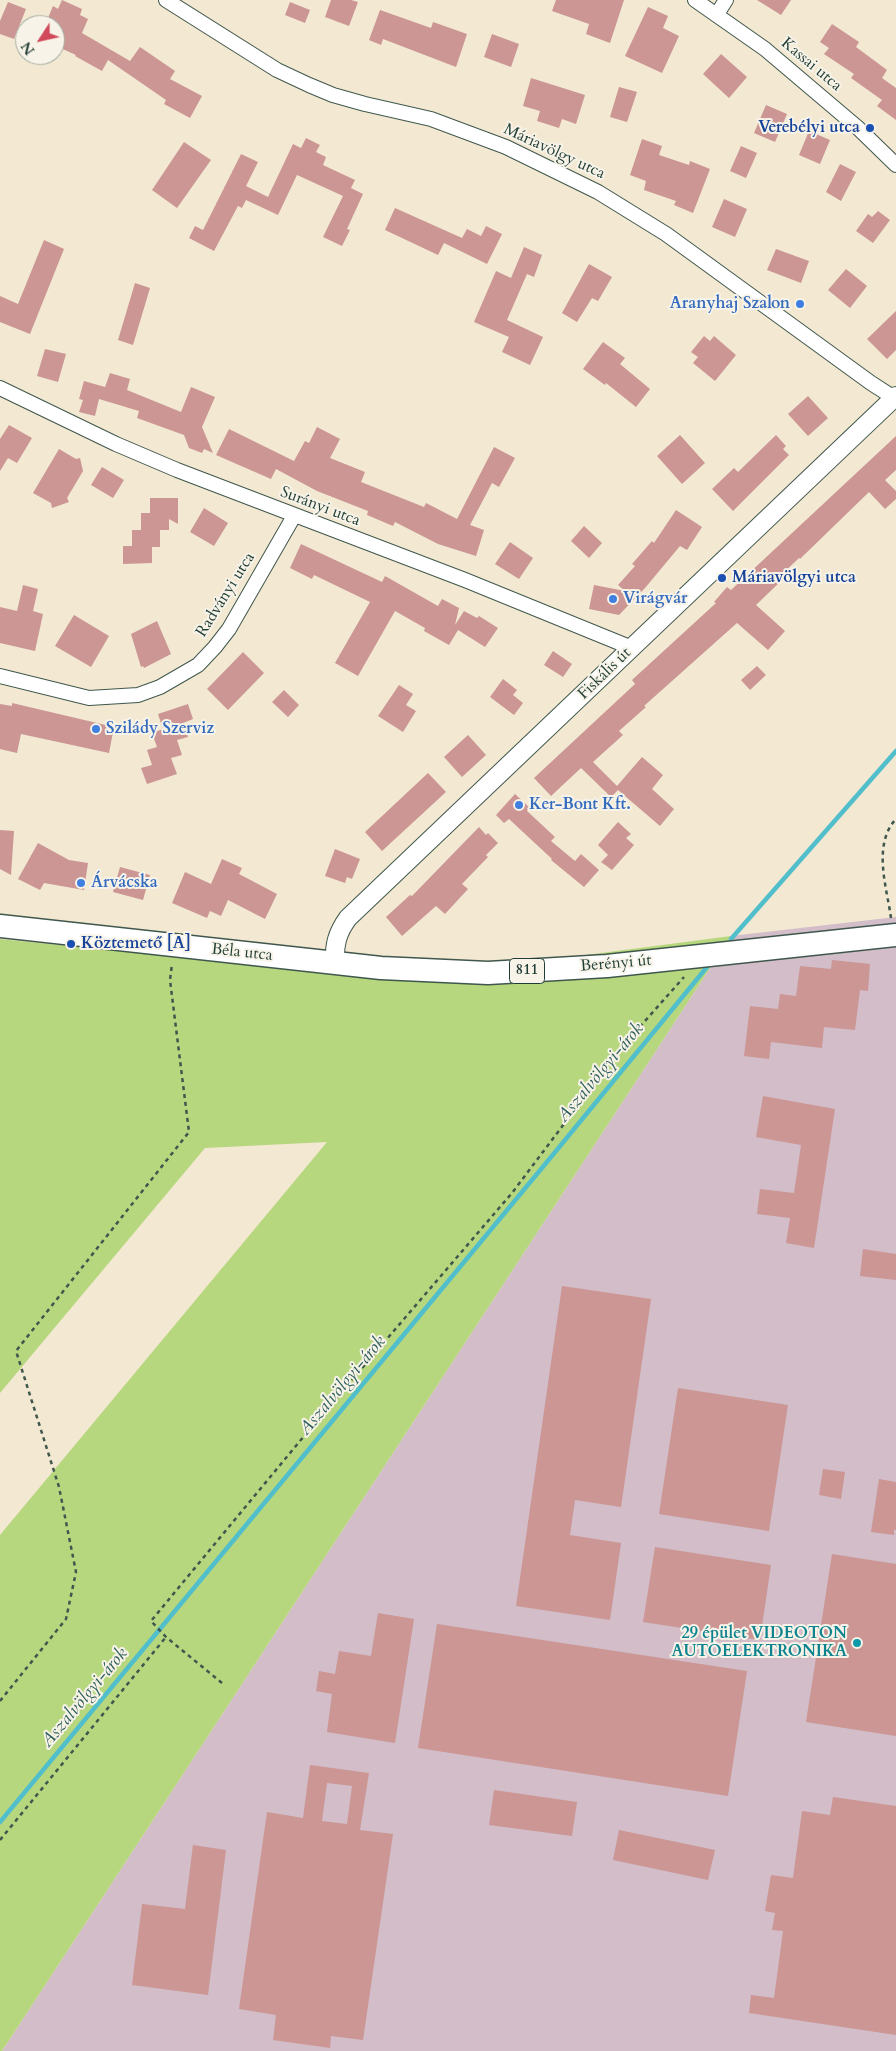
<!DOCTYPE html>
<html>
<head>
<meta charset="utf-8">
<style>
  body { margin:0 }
  #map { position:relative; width:896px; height:2051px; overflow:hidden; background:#f3e8d1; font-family:Cardo,serif }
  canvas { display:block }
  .north { position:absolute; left:15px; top:15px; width:50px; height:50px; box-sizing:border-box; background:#f7f3e8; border:1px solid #a1aaa0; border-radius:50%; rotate:235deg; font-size:14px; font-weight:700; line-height:20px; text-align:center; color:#1f3d34 }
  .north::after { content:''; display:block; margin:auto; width:18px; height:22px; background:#d1495b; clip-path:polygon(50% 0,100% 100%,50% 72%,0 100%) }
</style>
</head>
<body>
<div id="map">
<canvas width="896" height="2051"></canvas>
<div class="north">N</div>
</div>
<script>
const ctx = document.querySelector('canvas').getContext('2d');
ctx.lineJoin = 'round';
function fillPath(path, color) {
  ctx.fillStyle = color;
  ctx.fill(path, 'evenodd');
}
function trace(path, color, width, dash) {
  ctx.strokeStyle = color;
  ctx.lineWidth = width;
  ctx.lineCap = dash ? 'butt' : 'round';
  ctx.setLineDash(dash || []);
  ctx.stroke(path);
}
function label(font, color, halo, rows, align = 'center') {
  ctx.font = font + ' Cardo,serif';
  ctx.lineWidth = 4;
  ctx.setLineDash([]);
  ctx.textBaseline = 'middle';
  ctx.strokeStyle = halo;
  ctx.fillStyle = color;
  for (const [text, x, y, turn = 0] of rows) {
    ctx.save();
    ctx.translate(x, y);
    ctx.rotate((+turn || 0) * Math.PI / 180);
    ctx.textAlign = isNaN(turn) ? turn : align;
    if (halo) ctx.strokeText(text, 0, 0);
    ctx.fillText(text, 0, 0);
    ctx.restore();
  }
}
fillPath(new Path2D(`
  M896 917V2051H2L731 936Z`), '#d2bdc8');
fillPath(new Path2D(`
  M731 936 2 2051H0V1535L327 1142 205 1148 0 1393V939L256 965 448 973Z`), '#b7d77f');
trace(new Path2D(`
  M731 939 896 751
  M0 1822 556 1151 707 967`), '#51becc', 4.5);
fillPath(new Path2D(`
  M62 0 82 9 80 15 88 19 82 33 130 61 140 47 175 71 170 79 202 96 190 118 164 104 166 100 108 60 102 71 75 56 76 55 56 46 61 34 55 32V25H45L53 6 58 9Z
  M331 0H351L358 2 349 26 325 17Z
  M556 0H624L610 43 586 34 589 24 552 11Z
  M757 0H791L781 15Z
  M8 2 26 9 14 39 0 34V21Z
  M290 2 310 10 305 23 285 15Z
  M648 7 668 16 663 28 679 36 662 73 625 56Z
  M380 10 431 28 433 22 467 34 456 67 383 39 381 45 369 40Z
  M832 24 859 42 856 47 887 70 882 78 896 88V120L877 106 882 100 851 78 854 74 824 54 829 48 820 42Z
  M492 34 519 44 511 67 484 57Z
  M721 54 747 77 729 98 703 74Z
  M531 78 585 95 576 124 562 119 559 128 537 121 540 111 523 106Z
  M619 87 637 92 627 122 610 117Z
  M766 105 787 114 775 142 754 133Z
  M809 131 830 140 820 164 799 155Z
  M306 138 320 145 316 152 326 157 323 165 355 180 351 188 363 194 347 229 350 230 342 246 323 237 343 196 297 175 278 215 246 200 242 208 238 206 214 251 189 238 195 226 203 230 241 154 258 162 246 186 268 197 293 144 301 148Z
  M642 139 662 146 659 155 689 165 690 161 710 169 693 213 674 205 676 201 644 190 646 181 630 175Z
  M184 142 211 160 177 208 152 190Z
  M741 146 757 153 746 178 730 171Z
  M840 164 856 172 841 201 826 192Z
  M724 199 747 209 735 237 712 227Z
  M395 208 462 238 467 229 481 236 486 226 502 234 487 264 444 243 438 255 385 230Z
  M878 211 890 220 873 243 856 231 868 214 872 217Z
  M44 240 64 249 30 334 0 322V296L18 304Z
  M524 247 542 255 534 277 527 274 507 320 543 337 530 365 502 352 509 337 474 322 496 271 511 278Z
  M776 249 809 261 801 283 767 270Z
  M589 264 612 277 598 301 592 298 577 322 562 313Z
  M846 269 867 286 850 308 828 290Z
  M135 283 150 288 133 345 118 340Z
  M896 311V350L887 359 867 339Z
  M704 336 710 341 714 336 736 355 715 381 693 363 698 357 691 352Z
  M603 342 625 358 620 364 650 389 636 407 606 383 605 385 583 369Z
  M45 349 66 354 58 382 37 376Z
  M110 373 130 379 127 390 181 412 191 387 215 397 202 427 213 453 204 449 202 453 189 448 184 435 137 418 139 411 99 399 95 416 79 412 83 400 79 399 84 381 105 387Z
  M808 396 828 418 808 436 788 414Z
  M9 425 32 438 17 463 8 458 0 471V439Z
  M317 427 340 439 330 458 365 472 361 482 424 507 426 503 457 519 494 447 515 458 499 487 492 483 470 525 484 530 476 556 438 544 395 522 393 526 367 515 368 511 317 491 276 469 271 479 216 455 229 429 294 461 305 441 309 443Z
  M680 435 705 463 682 484 657 456Z
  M776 435 786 446 783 449 789 455 733 511 712 489 734 468 738 472Z
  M896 436V470L885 480 896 491V499L885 509 869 492 800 559 799 558 778 578 781 581 756 605 785 631 768 650 737 623 644 706 646 707 619 731 623 735 593 762 617 786 642 757 663 775 652 789 674 809 660 826 618 790 611 797 581 768 551 796 534 778 635 684 632 680 716 603 714 602 727 587 731 590Z
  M59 449 76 459 80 458 83 471 67 498 69 502 52 508 51 503 33 493Z
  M102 467 124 480 113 498 91 485Z
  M150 498H178V524L169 519V530H160V547H152V563L123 564V546H132V530H141V513H150Z
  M204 508 228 523 214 546 190 532Z
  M676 510 702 527 687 550 680 546 645 588 619 615 589 609 594 585 625 591 618 585 635 566 632 564 652 541 654 543Z
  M584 526 602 543 589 558 571 541Z
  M510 542 533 558 519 579 495 564Z
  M301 544 382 582 385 576 438 606 442 599 459 608 455 625 464 611 477 618 479 616 498 628 485 647 458 630 449 645 424 631 425 628 395 611 358 676 335 663 370 602 314 575 312 579 290 568Z
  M23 585 38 589 33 611 43 614 35 651 0 643V607L17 611Z
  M74 615 109 636 91 667 55 646Z
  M157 621 171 654 144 668 143 666 141 667 131 634Z
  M553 651 572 664 563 677 544 665Z
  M243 652 264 673 228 710 207 689Z
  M757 666 766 675 750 690 741 680Z
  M503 679 517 690 513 695 523 703 514 715 490 697Z
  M399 685 413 694 406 705 416 711 403 732 378 716Z
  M284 690 299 705 288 717 272 702Z
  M12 703 114 727 109 753 21 734 17 753 0 749V704L12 706Z
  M188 704 193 719 183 723 188 737 177 740 182 755 171 758 177 774 147 784 141 768 152 765 147 750 157 747 152 733 163 729 158 714Z
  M468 735 486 755 462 777 444 757Z
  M428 773 446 792 382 851 365 832Z
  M515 794 530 808 527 811 555 837 551 841 575 861 581 854 599 870 584 887 551 860 552 859 509 819 504 823 496 815Z
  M618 822 631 834 626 838 634 845 612 870 601 862 608 855 598 845Z
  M479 827 486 835 488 833 498 843 486 855 488 857 462 884 468 889 445 914 436 906 402 936 386 917 410 895 412 896Z
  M0 830 14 831 11 875 0 869Z
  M38 843 69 860 88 863 84 890 44 883 40 890 18 879Z
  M335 849 360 859 352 879 347 877 345 883 325 876Z
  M222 859 242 868 239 874 277 894 265 919 228 900 221 916 210 911 207 918 172 903 185 872 211 884Z
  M120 867 150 875 143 900 113 892Z
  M832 960 870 964 868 991 860 990 855 1030 824 1027 822 1048 771 1042 769 1059 744 1056 750 1006 778 1009 780 994 796 996 800 966 831 969Z
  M763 1096 835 1109 814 1248 786 1243 790 1218 757 1214 760 1189 794 1193 801 1145 756 1137Z
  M863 1249 896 1254V1280L860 1276Z
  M562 1286 651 1299 621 1507 575 1500 570 1535 621 1543 610 1620 516 1606Z
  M678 1388 788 1405 769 1531 659 1514Z
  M823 1469 845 1472 841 1499 819 1495Z
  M879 1479 896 1482V1530H894V1535L871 1532Z
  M655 1547 771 1565 760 1640 643 1622Z
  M832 1554 896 1564V1736L806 1722Z
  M378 1613 414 1619 395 1743 327 1732 332 1694 316 1691 319 1671 335 1674 339 1651 371 1656Z
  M437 1624 747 1671 728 1796 418 1748Z
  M310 1765 369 1773 360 1830 393 1834 363 2040 331 2036 330 2048 273 2040 276 2015 239 2009 267 1812 303 1818ZM327 1783 352 1786 347 1824 322 1821Z
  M494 1790 577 1802 572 1836 489 1825Z
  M833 1797 896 1806V2035L749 2013 751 1995 774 1998 783 1931 772 1930 775 1913 765 1911 771 1875 793 1878 802 1811 830 1815Z
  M619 1830 715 1850 708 1880 613 1860Z
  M193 1845 226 1850 208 1995 132 1985 142 1904 185 1909Z`), '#cb9694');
const minor = new Path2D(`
  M166 0 277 70 309 85 333 95 365 104 431 119 506 147 598 192 666 234 871 383 896 399
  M695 0 765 49 857 127 896 165
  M717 14 726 0
  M0 388 116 444 177 470 465 580 632 648
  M0 676 89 698 138 695 160 687 198 665 215 647 229 629 294 516`);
const tertiary = new Path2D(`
  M335 964C334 945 337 933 348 918L896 396`);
const primary = new Path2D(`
  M0 926 381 968 488 973 607 966 896 935`);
trace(minor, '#3f574c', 16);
trace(tertiary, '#3f574c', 20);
trace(primary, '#3f574c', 25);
trace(new Path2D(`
  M891 918C887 888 872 845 896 819
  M222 1683 166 1637 151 1621 314 1424 512 1193 622 1047 684 977
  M0 1701 66 1619 76 1572 59 1487 16 1351 189 1132 170 980 172 964
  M0 1840 166 1637`), '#3f574c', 2.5, [4, 4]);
trace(minor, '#fff', 14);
trace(tertiary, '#fff', 18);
trace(primary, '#fff', 22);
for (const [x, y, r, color] of [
  [870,128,5,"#1a4fb4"],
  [800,304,5,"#3f7fe0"],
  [722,578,5,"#1a4fb4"],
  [613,599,5,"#3f7fe0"],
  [96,729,5,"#3f7fe0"],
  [519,805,5,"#3f7fe0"],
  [81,883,5,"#3f7fe0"],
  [71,944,5,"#1a4fb4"],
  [857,1643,5,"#0f9aa8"]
]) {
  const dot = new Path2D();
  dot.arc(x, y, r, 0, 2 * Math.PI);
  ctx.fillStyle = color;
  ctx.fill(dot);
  trace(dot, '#f7f3e8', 2);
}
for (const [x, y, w] of [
  [527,971,35]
]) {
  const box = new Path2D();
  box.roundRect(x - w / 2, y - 12.5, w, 25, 4);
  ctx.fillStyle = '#f7f3e8';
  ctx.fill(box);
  trace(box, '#1f3d34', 1);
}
label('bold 15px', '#1f3d34', null, [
  ["811",527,971]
]);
label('16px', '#1f3d34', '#f7f3e8', [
  ["Kassai utca",811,65,40],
  ["Máriavölgy utca",554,152,25],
  ["Surányi utca",320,507,21],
  ["Radványi utca",226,595,-58],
  ["Fiskális út",605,674,-44],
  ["Béla utca",242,953,6],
  ["Berényi út",616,964,-5]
]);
label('bold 16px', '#164399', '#f7f3e8', [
  ["Verebélyi utca",860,128,"right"],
  ["Máriavölgyi utca",732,578],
  ["Köztemető [A]",81,944]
], 'left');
label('bold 16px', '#366cbe', '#f7f3e8', [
  ["Aranyhaj Szalon",790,304,"right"],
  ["Virágvár",623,599],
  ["Szilády Szerviz",106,729],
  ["Ker-Bont Kft.",529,805],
  ["Árvácska",91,883]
], 'left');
label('bold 16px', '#0d838f', '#f7f3e8', [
  ["29 épület VIDEOTON",847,1634],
  ["AUTOELEKTRONIKA",847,1652]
], 'right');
label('italic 18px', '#2c5d5a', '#f7f3e8', [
  ["Aszalvölgyi-árok",601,1073,-50],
  ["Aszalvölgyi-árok",343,1386,-50],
  ["Aszalvölgyi-árok",85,1698,-50]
]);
</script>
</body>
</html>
